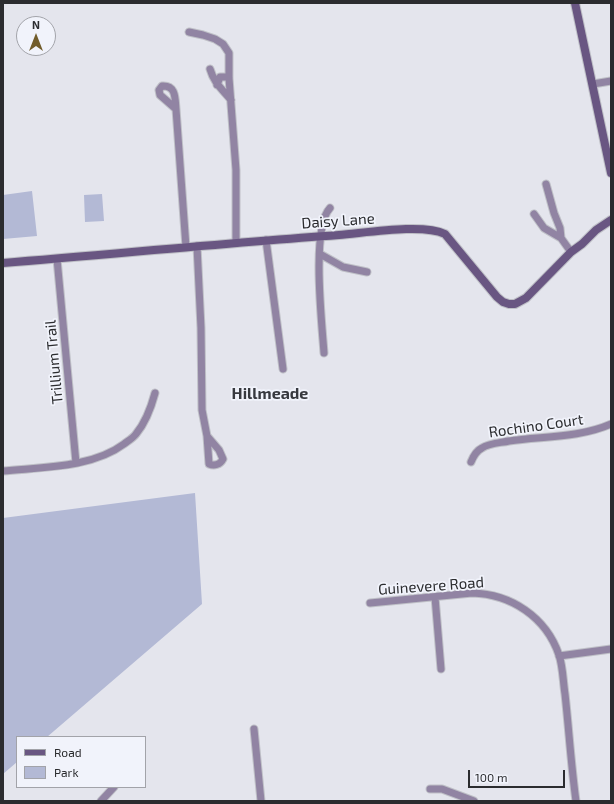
<!DOCTYPE html>
<html>
<head>
<meta charset="utf-8">
<style>
  body { margin:0 }
  #map { position:relative; width:614px; height:804px; overflow:hidden; background:#e4e5ed; font-family:"Exo 2",sans-serif }
  canvas { display:block }
  .frame { position:absolute; inset:0; border:4px solid #2b2c2f; pointer-events:none }
  .legend { position:absolute; left:16px; top:736px; width:130px; height:52px; box-sizing:border-box; background:#f1f3fb; border:1px solid #a2a3a9; margin:0; padding:5px 7px; list-style:none; font-size:12px; color:#2b2c2f }
  .legend li { display:flex; align-items:center; gap:8px; height:20px }
  .legend b { width:20px; border:1px solid #a2a3a9 }
  .north { position:absolute; left:16px; top:16px; width:40px; height:40px; box-sizing:border-box; background:#f1f3fb; border:1px solid #a2a3a9; border-radius:50%; rotate:0deg; font-size:11px; font-weight:700; line-height:16px; text-align:center; color:#2b2c2f }
  .north::after { content:''; display:block; margin:auto; width:14px; height:18px; background:#715c2b; clip-path:polygon(50% 0,100% 100%,50% 72%,0 100%) }
  .scale { position:absolute; left:468px; top:770px; width:97px; height:18px; box-sizing:border-box; border:2px solid #2b2c2f; border-top:0; padding-left:5px; font-size:12px; line-height:14px; white-space:nowrap; color:#2b2c2f; -webkit-text-stroke:3px #f1f3fb; paint-order:stroke }
</style>
</head>
<body>
<div id="map">
<canvas width="614" height="804"></canvas>
<div class="frame"></div>
<ul class="legend">
<li><b style="height:5px;background:#695682"></b>Road</li>
<li><b style="height:11px;background:#b3b9d5"></b>Park</li>
</ul>
<div class="north">N</div>
<div class="scale">100 m</div>
</div>
<script>
const ctx = document.querySelector('canvas').getContext('2d');
ctx.lineJoin = 'round';
function fillPath(path, color) {
  ctx.fillStyle = color;
  ctx.fill(path, 'evenodd');
}
function trace(path, color, width, dash) {
  ctx.strokeStyle = color;
  ctx.lineWidth = width;
  ctx.lineCap = dash ? 'butt' : 'round';
  ctx.setLineDash(dash || []);
  ctx.stroke(path);
}
function label(font, color, halo, rows, align = 'center') {
  ctx.font = font + ' "Exo 2",sans-serif';
  ctx.lineWidth = 3.5;
  ctx.setLineDash([]);
  ctx.textBaseline = 'middle';
  ctx.strokeStyle = halo;
  ctx.fillStyle = color;
  for (const [text, x, y, turn = 0] of rows) {
    ctx.save();
    ctx.translate(x, y);
    ctx.rotate((+turn || 0) * Math.PI / 180);
    ctx.textAlign = isNaN(turn) ? turn : align;
    if (halo) ctx.strokeText(text, 0, 0);
    ctx.fillText(text, 0, 0);
    ctx.restore();
  }
}
fillPath(new Path2D(`
  M32 191 37 236 3 239V195Z
  M102 194 104 221 85 222 84 195Z
  M195 493 202 604 47 737H17V762L3 774V518Z`), '#b3b9d5');
const street = new Path2D(`
  M189 32 203 35 215 39 223 44 229 53V78L236 170V243
  M210 69C214 83 222 89 231 100
  M593 84 611 81
  M217 85 220 77H227L229 78
  M162 86C176 85 175 98 176 109L160 95 159 90Z
  M176 109 186 247
  M546 184 554 213 560 228 561 238 571 252
  M534 214 544 228 561 238
  M266 240 283 369
  M197 246 201 328 202 410 207 436
  M320 254 343 267 367 272
  M57 259 76 463
  M324 353C322 324 311 228 330 208
  M207 436 219 450 223 459C220 465 214 466 209 464Z
  M471 462C473 457 476 451 482 448 489 443 500 443 509 441 543 436 579 438 611 424
  M3 471C42 467 92 468 124 444 128 441 133 438 136 434 146 422 151 408 155 393
  M435 597 441 669
  M370 603 472 593C511 594 546 617 559 655 563 667 563 681 565 694 569 730 571 765 576 801
  M559 656 611 649
  M254 729 261 801
  M430 789H442L474 801
  M101 801 114 787`);
const secondary = new Path2D(`
  M575 3 611 173
  M3 263C115 254 227 243 339 235 365 233 423 223 445 234L497 297 503 302 509 304H515L526 298 571 252 582 244 596 230 611 220`);
trace(street, '#bfc0c7', 9);
trace(secondary, '#bfc0c7', 10);
trace(street, '#9184a3', 7);
trace(secondary, '#695682', 8);
label('15px', '#2b2c2f', '#f1f3fb', [
  ["Daisy Lane",338,221,-4],
  ["Trillium Trail",54,362,-95],
  ["Rochino Court",536,426,-8],
  ["Guinevere Road",431,586,-4]
]);
label('bold 16px', '#37393f', '#f1f3fb', [
  ["Hillmeade",270,394]
]);
</script>
</body>
</html>
